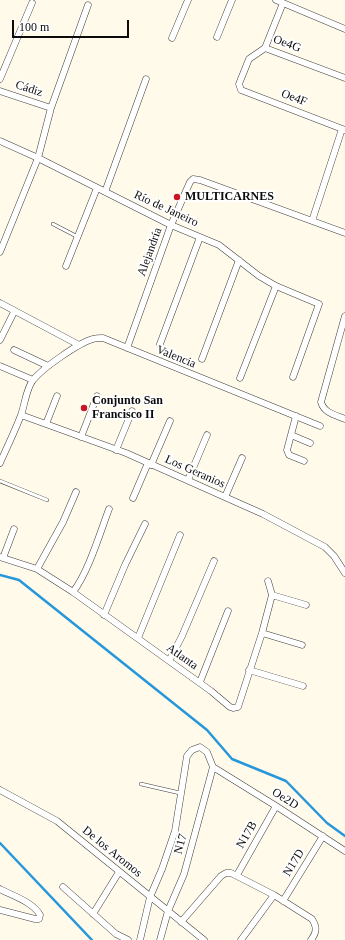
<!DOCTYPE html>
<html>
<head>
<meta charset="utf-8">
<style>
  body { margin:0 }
  #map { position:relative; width:345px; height:940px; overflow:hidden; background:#fffae9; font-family:"Times New Roman",serif }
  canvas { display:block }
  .scale { position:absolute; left:12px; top:20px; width:117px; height:18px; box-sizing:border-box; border:2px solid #0b0b0b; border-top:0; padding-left:5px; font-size:12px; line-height:14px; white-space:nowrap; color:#0b0b0b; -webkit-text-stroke:3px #fff; paint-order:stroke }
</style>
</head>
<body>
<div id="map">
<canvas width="345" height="940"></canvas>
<div class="scale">100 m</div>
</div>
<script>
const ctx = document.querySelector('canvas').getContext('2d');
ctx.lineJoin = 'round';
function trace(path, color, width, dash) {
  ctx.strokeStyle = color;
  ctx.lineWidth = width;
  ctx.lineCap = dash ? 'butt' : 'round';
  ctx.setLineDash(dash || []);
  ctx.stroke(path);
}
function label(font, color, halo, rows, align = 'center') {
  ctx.font = font + ' "Times New Roman",serif';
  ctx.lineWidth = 4;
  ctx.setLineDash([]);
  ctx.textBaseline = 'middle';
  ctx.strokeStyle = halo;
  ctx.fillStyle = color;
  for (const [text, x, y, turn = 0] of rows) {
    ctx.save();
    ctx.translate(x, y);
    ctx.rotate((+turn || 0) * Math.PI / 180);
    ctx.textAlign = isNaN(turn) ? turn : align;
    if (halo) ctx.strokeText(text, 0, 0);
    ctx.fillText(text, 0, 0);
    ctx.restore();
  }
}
trace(new Path2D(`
  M0 575 19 580 207 730 232 759 286 781 327 823 345 836
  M0 843 92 940`), '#2797db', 2.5);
const lane = new Path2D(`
  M53 224 78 237
  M0 481 47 500
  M141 784 180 793`);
const street = new Path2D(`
  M276 0 345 29
  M217 37 232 0
  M172 38 188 0
  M265 48 249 59 239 84 241 90 345 130
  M265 48 345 78
  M265 48 283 3
  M0 79 32 3
  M0 91 51 108
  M0 141 38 158 171 225 219 245 259 276 276 286 319 304 293 377
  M105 192 146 79
  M312 221 342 129
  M0 252 38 158 51 108 88 5
  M66 266 97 188
  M0 303 79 345
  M345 316 321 402C324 413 335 415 345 419
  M0 340 14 312
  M160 344 200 237
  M127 348 171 225 190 182 193 179 200 180 345 233
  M14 350 48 366
  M202 359 239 260
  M0 366 33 380
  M240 378 276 286
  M21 415 126 453 263 514 325 547 334 556 345 573
  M296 416 287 450 289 455 304 461
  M46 424 57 396
  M291 435 310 443
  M81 437 97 396
  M116 450 132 411
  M0 463C7 447 15 431 21 415 25 404 26 389 33 380 43 368 78 343 93 339 96 338 100 338 103 338L320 426
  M151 465 170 421
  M188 480 207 435
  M225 497 242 458
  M133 498 148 463
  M0 557 37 569 73 592 211 691 230 707 233 708 238 707 239 704 262 633 272 595 268 581
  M3 558 14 529
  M37 569 63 522 76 492
  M73 592C88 573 100 533 109 509
  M272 595 306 605
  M104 615 125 565 145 524
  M262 633 302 645
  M138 638 180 535
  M169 661 182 636 214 561
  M249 670 303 686
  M200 682 228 611
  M213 767 276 806 345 851
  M0 790 57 821 204 940
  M237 875 276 806
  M63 887 116 934 128 940
  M0 889C13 896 33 902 40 915L39 919H35L0 910
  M283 901 323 836
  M93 914 119 872
  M181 922 221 876 226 873H231L274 895 312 919C317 927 317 932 311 940
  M140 940 150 897 162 869 175 831 187 756 192 750 200 747 207 752 213 767 184 874 168 911 160 940
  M241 940 274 895`);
trace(lane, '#3e3e3e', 4);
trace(street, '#3e3e3e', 7);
trace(lane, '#fff', 3);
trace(street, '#fff', 6);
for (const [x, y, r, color] of [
  [177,197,4,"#c81622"],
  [84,408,4,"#c81622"]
]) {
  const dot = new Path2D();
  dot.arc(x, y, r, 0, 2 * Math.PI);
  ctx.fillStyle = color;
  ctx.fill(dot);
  trace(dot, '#fff', 1.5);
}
label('12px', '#0b0b0b', '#fff', [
  ["Oe4G",287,44,20],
  ["Cádiz",29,89,18],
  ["Oe4F",294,98,21],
  ["Río de Janeiro",166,209,25],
  ["Alejandría",150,252,-70],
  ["Valencia",176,357,22],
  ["Los Geranios",195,472,24],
  ["Atlanta",182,657,35],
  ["Oe2D",285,799,32],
  ["N17B",247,835,-60],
  ["N17",181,844,-75],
  ["De los Aromos",112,852,39],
  ["N17D",294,863,-58]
]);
label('bold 12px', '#0b0b0b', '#fff', [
  ["MULTICARNES",185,197],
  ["Conjunto San",92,401],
  ["Francisco II",92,415]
], 'left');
</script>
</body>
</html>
